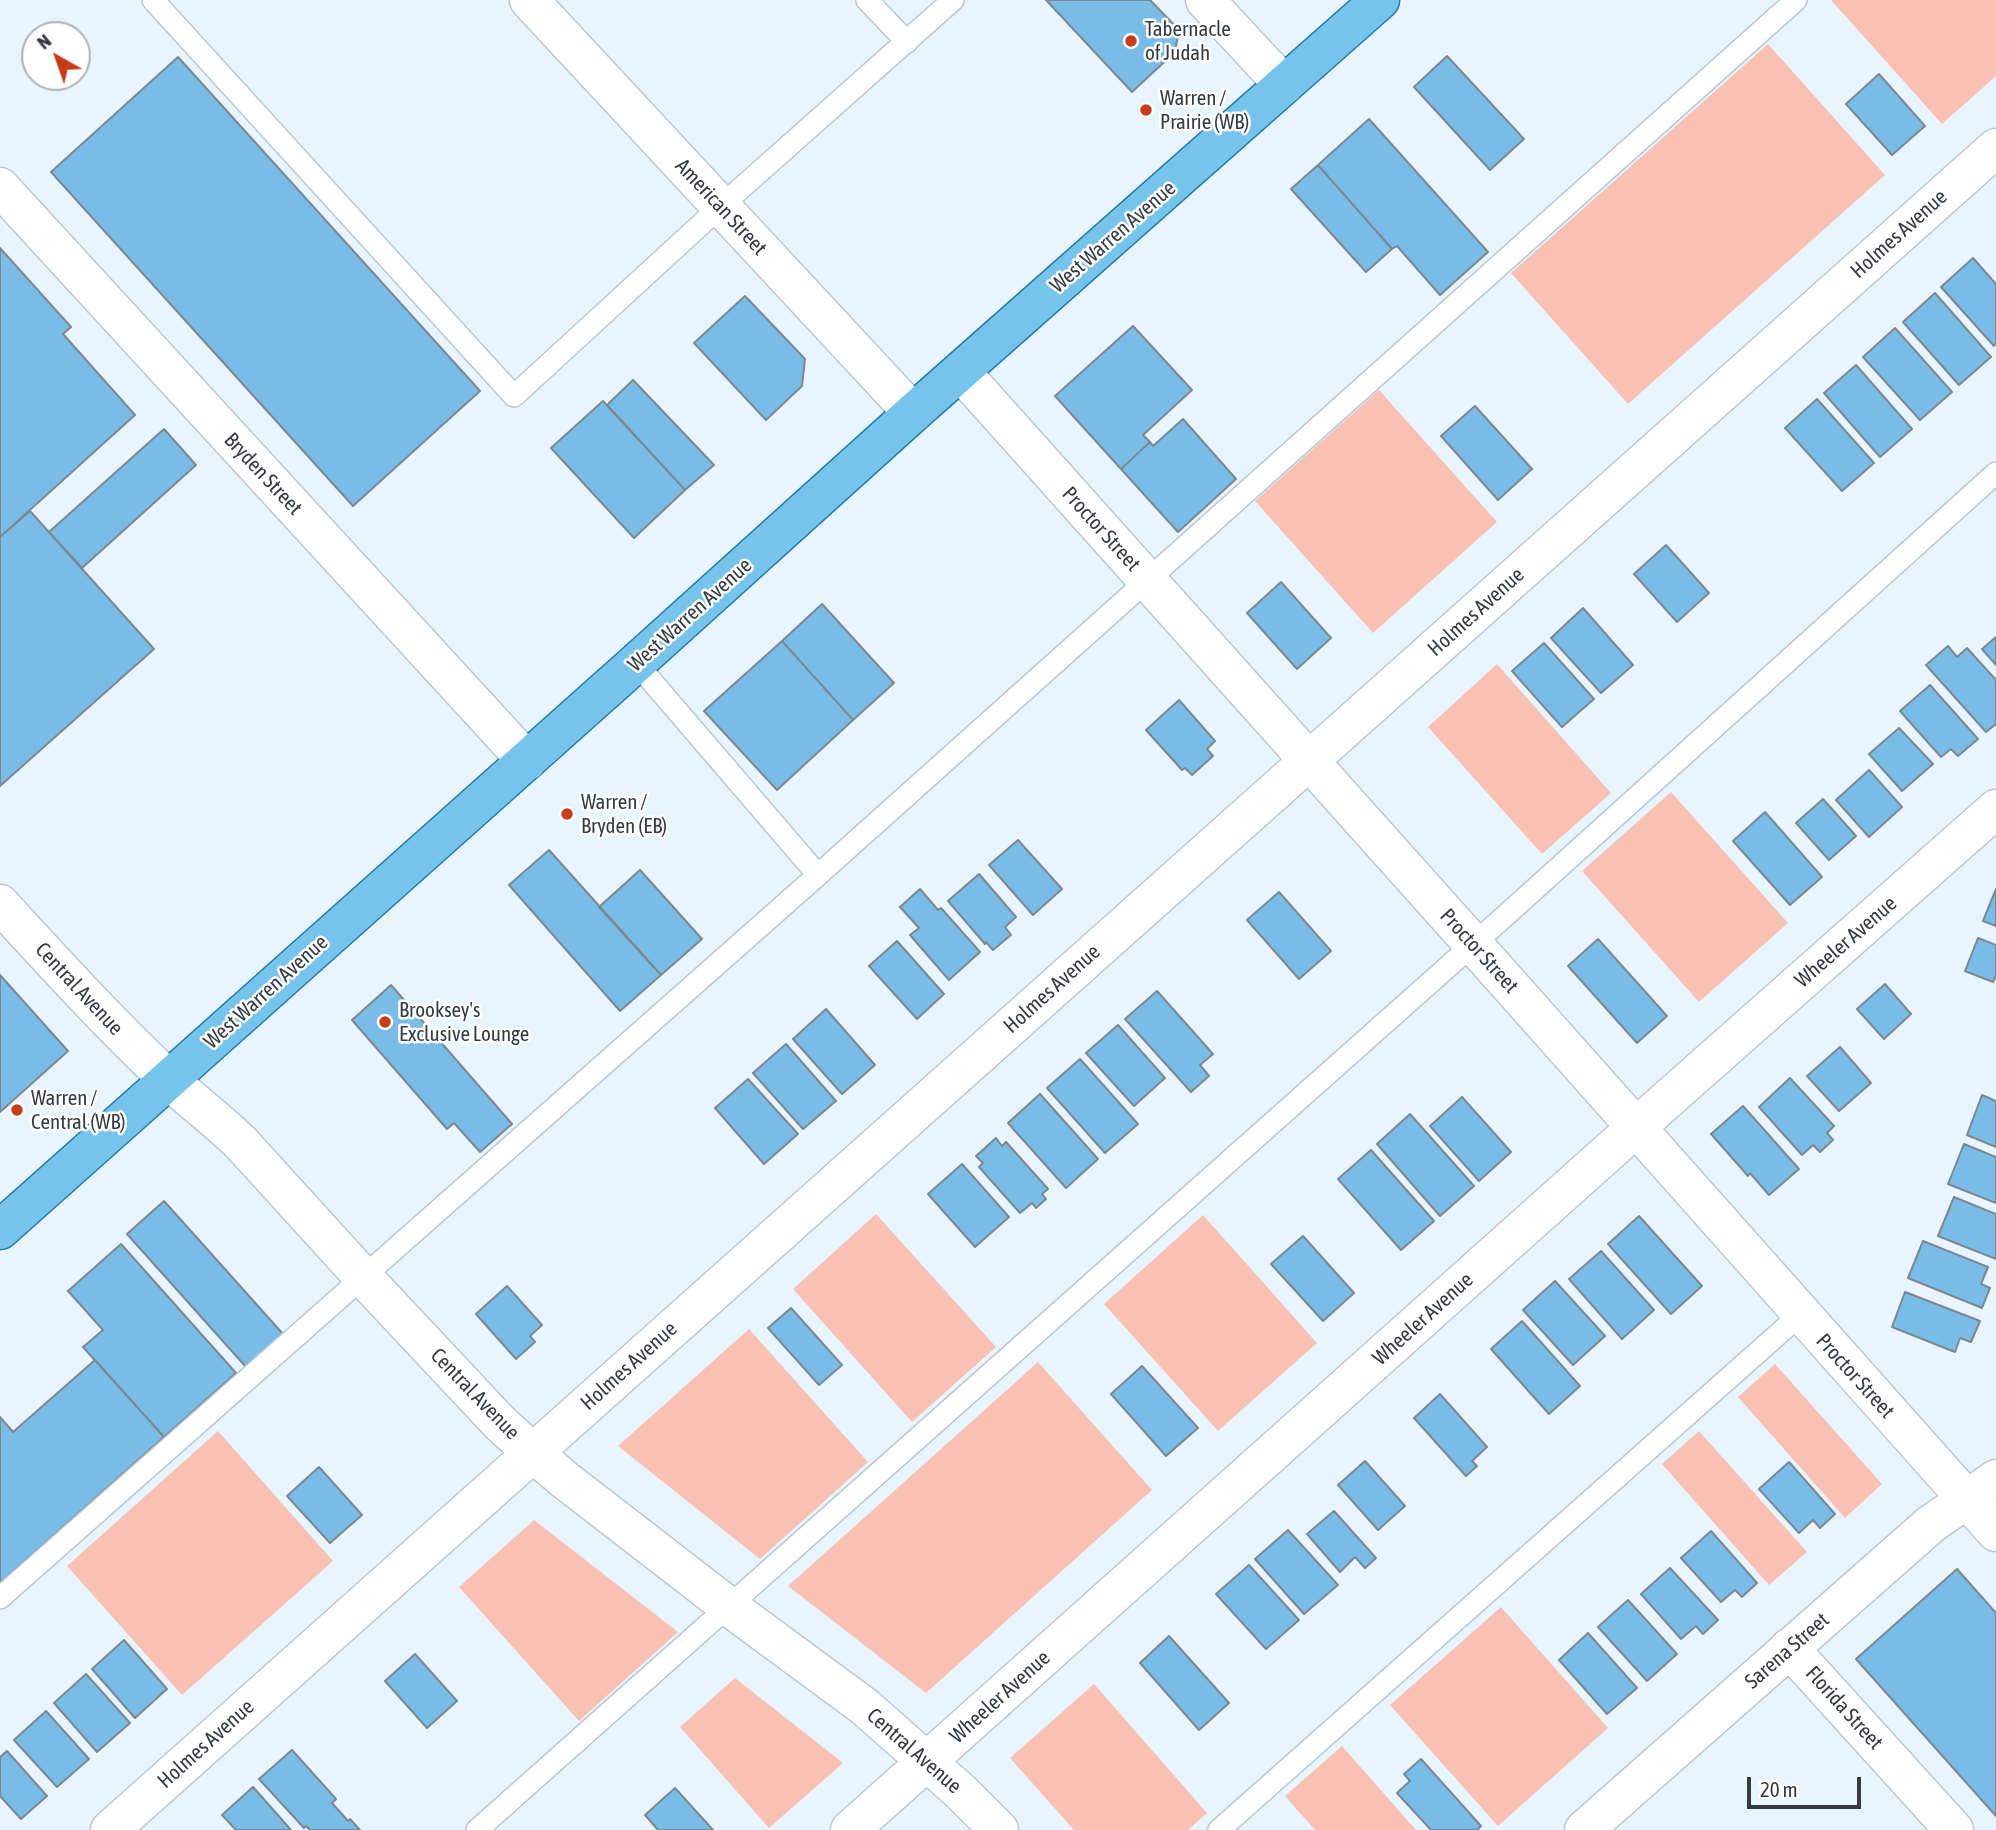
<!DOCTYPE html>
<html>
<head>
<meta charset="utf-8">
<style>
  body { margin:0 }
  #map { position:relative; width:1996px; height:1830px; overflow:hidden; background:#e8f5ff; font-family:"Asap Condensed",sans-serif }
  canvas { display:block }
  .north { position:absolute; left:21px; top:21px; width:70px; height:70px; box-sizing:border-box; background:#fff; border:2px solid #afb1b2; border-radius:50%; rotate:320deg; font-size:19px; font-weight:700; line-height:28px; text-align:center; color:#363b3f }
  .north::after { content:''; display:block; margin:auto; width:24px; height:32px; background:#c73d1a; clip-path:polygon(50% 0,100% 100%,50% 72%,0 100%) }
  .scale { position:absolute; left:1747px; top:1777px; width:114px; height:32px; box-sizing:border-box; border:4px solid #363b3f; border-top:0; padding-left:9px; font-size:21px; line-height:24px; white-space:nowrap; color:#363b3f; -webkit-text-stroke:5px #fff; paint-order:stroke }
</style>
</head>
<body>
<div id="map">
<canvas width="1996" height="1830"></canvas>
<div class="north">N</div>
<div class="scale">20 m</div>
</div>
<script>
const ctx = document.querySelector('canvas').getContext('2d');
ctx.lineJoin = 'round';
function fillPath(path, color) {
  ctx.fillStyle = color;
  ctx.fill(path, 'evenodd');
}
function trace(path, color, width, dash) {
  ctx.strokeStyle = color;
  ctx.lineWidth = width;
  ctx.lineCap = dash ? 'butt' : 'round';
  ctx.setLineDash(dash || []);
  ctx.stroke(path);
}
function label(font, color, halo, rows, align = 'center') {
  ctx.font = font + ' "Asap Condensed",sans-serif';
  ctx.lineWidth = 5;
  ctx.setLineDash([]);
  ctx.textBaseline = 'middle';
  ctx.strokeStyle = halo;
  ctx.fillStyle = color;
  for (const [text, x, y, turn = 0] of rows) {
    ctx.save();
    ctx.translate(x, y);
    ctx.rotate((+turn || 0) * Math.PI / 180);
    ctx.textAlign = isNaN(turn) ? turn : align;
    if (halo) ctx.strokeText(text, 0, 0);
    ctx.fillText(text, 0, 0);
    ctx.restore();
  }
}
fillPath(new Path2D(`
  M1831 0H1996V76L1942 124Z
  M1768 44 1885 175 1628 404 1511 273Z
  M1379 390 1497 522 1373 633 1255 501Z
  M1497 664 1611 793 1542 854 1428 727Z
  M1671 792 1788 923 1699 1002 1582 871Z
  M876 1214 996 1347 912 1422 793 1289Z
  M1203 1215 1317 1343 1218 1431 1104 1304Z
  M749 1329 868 1462 760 1559 618 1446Z
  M1038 1362 1152 1490 926 1693 788 1586Z
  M1775 1364 1882 1484 1845 1518 1738 1397Z
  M218 1431 333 1561 182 1695 67 1566Z
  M1699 1431 1807 1552 1769 1585 1662 1464Z
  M534 1520 678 1632 579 1721 459 1587Z
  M1501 1607 1608 1728 1498 1826 1390 1705Z
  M735 1678 843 1763 769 1828 680 1727Z
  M1094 1684 1207 1813 1188 1830H1074L1010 1758Z
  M1342 1746 1416 1830H1315L1285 1796Z`), '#f9c1b3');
const building = new Path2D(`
  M1046 0H1150L1179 30 1175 52 1132 92Z
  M1447 56 1524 139 1490 170 1414 87Z
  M178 57 480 391 353 506 51 172Z
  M1879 74 1925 126 1892 155 1846 104Z
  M1369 119 1488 252 1440 295 1397 246 1392 249 1318 165Z
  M1318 165 1392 249 1366 272 1291 189Z
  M0 248 71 327 63 334 135 415 0 537Z
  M1973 258 1996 284V343L1994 346 1941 287Z
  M1935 293 1991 357 1959 385 1903 322Z
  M745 296 805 359 802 386 766 420 694 343Z
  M1133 326 1192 390 1143 435 1150 442 1121 469 1055 396Z
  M1895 328 1952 392 1920 420 1863 357Z
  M1856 365 1912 429 1880 457 1824 393Z
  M633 380 714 465 685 490 607 405Z
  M1817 399 1874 463 1842 491 1785 428Z
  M603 401 685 490 634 538 551 448Z
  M1475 406 1532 469 1498 500 1441 436Z
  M1183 419 1236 479 1178 532 1121 469 1150 442 1153 446Z
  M164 429 196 465 82 568 49 532Z
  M30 511 154 649 0 786V537Z
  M1666 545 1709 593 1677 622 1634 574Z
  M1281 582 1331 638 1297 669 1247 613Z
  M822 604 894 683 853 720 782 641Z
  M1583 608 1633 665 1601 693 1551 638Z
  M1996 637V665L1982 649Z
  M782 641 853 720 777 790 704 711Z
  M1544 643 1594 699 1562 727 1512 671Z
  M1948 646 1957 657 1967 648 1996 680V724L1986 732 1926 665Z
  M1930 685 1978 739 1958 756 1951 749 1941 757 1900 711Z
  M1179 700 1215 741 1207 749 1213 756 1192 775 1185 768 1182 770 1146 730Z
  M1899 728 1933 764 1902 791 1869 754Z
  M1869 770 1902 807 1869 837 1836 800Z
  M1823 799 1856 836 1829 860 1796 823Z
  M1765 812 1822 877 1790 905 1733 841Z
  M1018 840 1062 889 1033 915 989 865Z
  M549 850 661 975 620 1011 509 885Z
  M640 870 702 939 661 975 599 907Z
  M979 874 1016 917 1005 927 1011 935 993 950 986 942 985 944 948 901Z
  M920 889 938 910 941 908 980 952 949 980 910 935 919 928 900 907Z
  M1996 889V926L1983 921Z
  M1279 892 1331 951 1299 979 1247 920Z
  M1978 938 1996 945V976L1993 982 1965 971Z
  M1598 939 1667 1016 1637 1043 1568 966Z
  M897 941 944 994 917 1019 869 966Z
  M0 975 68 1051 0 1112Z
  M1885 984 1911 1014 1884 1039 1857 1009Z
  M391 985 512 1124 480 1152 454 1123 447 1129 352 1020Z
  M1157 991 1213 1054 1200 1065 1209 1076 1191 1092 1125 1019Z
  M826 1009 875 1065 842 1094 793 1039Z
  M1118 1025 1165 1078 1134 1106 1086 1053Z
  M786 1044 836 1101 803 1129 753 1073Z
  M1840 1047 1871 1083 1839 1111 1807 1076Z
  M1080 1059 1138 1124 1105 1153 1047 1088Z
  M1790 1078 1834 1126 1827 1133 1833 1140 1820 1152 1813 1145 1802 1155 1759 1107Z
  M748 1079 798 1134 764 1164 715 1108Z
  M1040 1094 1098 1159 1066 1188 1008 1123Z
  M1982 1095 1996 1101V1147L1967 1135Z
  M1462 1097 1511 1152 1479 1181 1430 1126Z
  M1743 1106 1799 1169 1769 1195 1750 1173 1748 1176 1711 1134Z
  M1410 1114 1474 1186 1440 1216 1377 1144Z
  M996 1138 1002 1146 1006 1142 1048 1189 1042 1194 1046 1199 1036 1208 1032 1203 1020 1213 979 1167 983 1163 976 1156Z
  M1964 1144 1996 1157V1203L1948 1184Z
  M1371 1150 1434 1221 1401 1250 1338 1179Z
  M962 1164 1009 1217 975 1247 928 1194Z
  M1954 1197 1996 1214V1259L1938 1236Z
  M164 1201 283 1334 246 1367 127 1234Z
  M1639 1216 1702 1286 1671 1314 1608 1244Z
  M1303 1236 1354 1293 1323 1321 1271 1264Z
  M1923 1241 1988 1267 1981 1284 1990 1288 1982 1308 1908 1278Z
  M121 1244 236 1373 164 1437 83 1347 103 1330 68 1291Z
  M1601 1251 1654 1310 1622 1339 1569 1279Z
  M1555 1281 1605 1336 1573 1365 1523 1310Z
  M507 1286 542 1325 530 1336 535 1342 516 1359 476 1314Z
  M1905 1292 1980 1321 1971 1342 1960 1338 1955 1352 1892 1327Z
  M791 1308 842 1365 819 1385 768 1328Z
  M1522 1321 1580 1386 1549 1414 1491 1349Z
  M95 1360 164 1437 0 1583V1417L13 1432Z
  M1142 1366 1198 1428 1166 1456 1111 1394Z
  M1440 1394 1487 1447 1472 1461 1477 1466 1466 1476 1414 1418Z
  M1365 1461 1405 1506 1378 1530 1338 1485Z
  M1789 1462 1835 1514 1820 1528 1813 1520 1799 1533 1759 1489Z
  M319 1467 362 1515 330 1543 287 1496Z
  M1334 1511 1376 1558 1365 1568 1355 1557 1340 1572 1307 1534Z
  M1288 1530 1338 1585 1304 1614 1255 1559Z
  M1711 1531 1757 1583 1742 1597 1735 1590 1721 1602 1681 1558Z
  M1249 1565 1299 1620 1266 1649 1216 1594Z
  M1670 1568 1718 1620 1703 1634 1696 1626 1681 1639 1641 1594Z
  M1957 1569 1996 1613V1816L1856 1659Z
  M1628 1600 1677 1654 1647 1681 1598 1627Z
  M1588 1633 1637 1688 1607 1714 1559 1660Z
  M1169 1636 1229 1703 1199 1730 1140 1663Z
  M124 1640 167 1689 135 1718 92 1669Z
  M415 1654 457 1701 427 1728 385 1681Z
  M86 1674 130 1723 97 1752 54 1703Z
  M46 1711 89 1759 57 1787 14 1740Z
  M292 1750 336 1799 332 1803 348 1821 350 1819 360 1830H310L306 1826 304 1828 259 1779Z
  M7 1751 47 1796 21 1819 0 1796V1757Z
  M1421 1759 1481 1826 1477 1830H1431L1397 1793 1410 1781 1404 1774Z
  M253 1787 291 1830H236L222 1815Z
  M675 1788 713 1830H658L645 1815Z`);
fillPath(building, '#7abce8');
trace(building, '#7c8890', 2);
const service = new Path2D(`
  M153 0 514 396 721 206 953 0
  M867 0 907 42
  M636 663 818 875
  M0 1598 818 875 1796 0
  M477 1830 1505 916 1996 473
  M1219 1830 1801 1314`);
const minor = new Path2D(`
  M529 0 913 413
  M1205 0 1284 85
  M0 187 527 761
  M961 372 1473 944 1996 1532
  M0 904C54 963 108 1022 166 1077 190 1100 218 1120 242 1144L363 1277 500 1423 532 1452 565 1480 728 1606 865 1707 961 1792 999 1830
  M1789 1648 1954 1830
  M110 1830 1996 148
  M850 1830 1668 1099 1996 809
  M1584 1830 1931 1524 1996 1479`);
const primary = new Path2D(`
  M0 1230 636 663 913 413 1380 0`);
trace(service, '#bbc8d1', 24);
trace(minor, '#bbc8d1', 41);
trace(primary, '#247ba8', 41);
trace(service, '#fff', 21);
trace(minor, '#fff', 38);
trace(primary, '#76c4ec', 38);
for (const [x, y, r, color] of [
  [1131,41,7,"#c73d1a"],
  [1146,110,7,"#c73d1a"],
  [567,814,7,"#c73d1a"],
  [385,1022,7,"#c73d1a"],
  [17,1110,7,"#c73d1a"]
]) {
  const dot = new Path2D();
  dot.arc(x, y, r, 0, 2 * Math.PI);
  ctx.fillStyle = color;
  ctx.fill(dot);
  trace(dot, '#fff', 2.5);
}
label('21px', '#363b3f', '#fff', [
  ["Tabernacle",1145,29],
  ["of Judah",1145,53],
  ["Warren /",1160,98],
  ["Prairie (WB)",1160,122],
  ["Warren /",581,802],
  ["Bryden (EB)",581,826],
  ["Brooksey's",399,1010],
  ["Exclusive Lounge",399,1034],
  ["Warren /",31,1098],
  ["Central (WB)",31,1122]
], 'left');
label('21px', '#363b3f', '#fff', [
  ["American Street",721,207,47],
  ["Holmes Avenue",1899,234,-42],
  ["West Warren Avenue",1113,237,-41],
  ["Bryden Street",263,474,47],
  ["Proctor Street",1101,529,48],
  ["Holmes Avenue",1476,612,-42],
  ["West Warren Avenue",690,615,-42],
  ["Wheeler Avenue",1846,942,-41],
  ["Proctor Street",1479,951,48],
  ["Central Avenue",79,989,47],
  ["Holmes Avenue",1052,989,-42],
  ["West Warren Avenue",266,992,-42],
  ["Wheeler Avenue",1423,1319,-42],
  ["Holmes Avenue",629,1366,-42],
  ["Proctor Street",1855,1376,48],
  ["Central Avenue",475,1394,46],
  ["Sarena Street",1787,1651,-41],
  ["Wheeler Avenue",1000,1697,-42],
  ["Florida Street",1844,1708,48],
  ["Holmes Avenue",206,1744,-42],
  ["Central Avenue",914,1751,41]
]);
</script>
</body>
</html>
